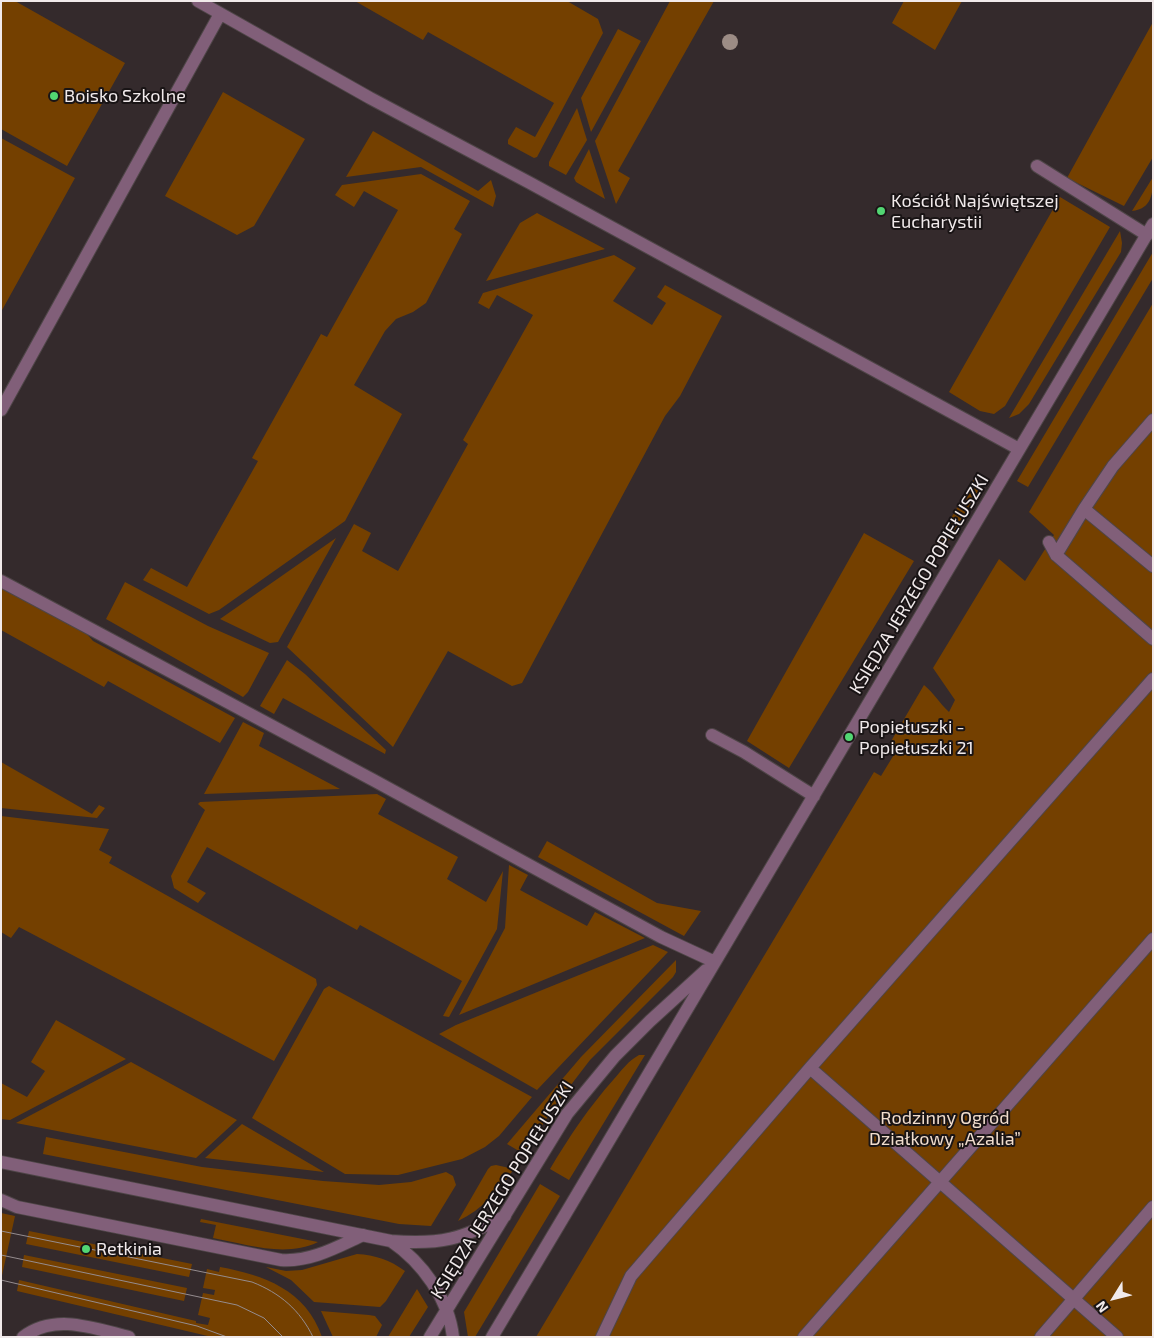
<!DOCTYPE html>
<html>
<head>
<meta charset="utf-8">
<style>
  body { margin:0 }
  #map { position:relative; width:1154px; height:1338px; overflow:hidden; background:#342a2c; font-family:"Exo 2",sans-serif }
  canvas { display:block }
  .frame { position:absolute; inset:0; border:2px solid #f1eaeb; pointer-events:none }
  .north { position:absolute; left:1089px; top:1273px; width:50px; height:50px; -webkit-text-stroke:4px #191415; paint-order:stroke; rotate:234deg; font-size:14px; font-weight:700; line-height:20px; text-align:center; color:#f1eaeb }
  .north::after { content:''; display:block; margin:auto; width:18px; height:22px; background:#f1eaeb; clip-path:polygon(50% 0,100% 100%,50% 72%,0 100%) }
</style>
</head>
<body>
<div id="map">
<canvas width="1154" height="1338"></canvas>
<div class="frame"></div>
<div class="north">N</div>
</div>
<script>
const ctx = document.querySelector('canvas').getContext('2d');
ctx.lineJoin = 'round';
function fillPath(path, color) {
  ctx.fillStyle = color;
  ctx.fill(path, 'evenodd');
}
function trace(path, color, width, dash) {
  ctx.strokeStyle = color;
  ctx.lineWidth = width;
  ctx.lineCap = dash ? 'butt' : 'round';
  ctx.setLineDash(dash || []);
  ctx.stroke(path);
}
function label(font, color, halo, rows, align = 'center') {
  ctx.font = font + ' "Exo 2",sans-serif';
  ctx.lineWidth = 4;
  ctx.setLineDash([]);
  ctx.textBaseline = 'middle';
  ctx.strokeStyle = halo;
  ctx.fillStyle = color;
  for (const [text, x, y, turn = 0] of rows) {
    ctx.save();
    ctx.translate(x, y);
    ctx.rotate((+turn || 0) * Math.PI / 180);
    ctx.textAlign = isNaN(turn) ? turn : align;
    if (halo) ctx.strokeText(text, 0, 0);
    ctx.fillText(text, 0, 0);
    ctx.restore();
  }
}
fillPath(new Path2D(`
  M1 1H15L125 63 67 166 1 129Z
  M355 1H567L598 19 603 33 537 157 534 158 508 144V140L516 127 535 137 554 103 428 32 423 40Z
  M670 1H714L618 171 630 178 616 204 595 141Z
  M904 1H962L935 50 892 23Z
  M1153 22V157L1124 206 1067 178Z
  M618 29 641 41 591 132 581 98Z
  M223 92 305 139 254 226 237 235 165 196Z
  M577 108 587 140 566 175 549 166V162Z
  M373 131 478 191 491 180 496 196 493 207 421 167 346 177Z
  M1 138 75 178 1 312Z
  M589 149 605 199 576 182 574 178Z
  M421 174 470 201 454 229 462 234 426 303 413 312 396 319 385 331 354 385 402 414 345 521 219 610 209 614 143 580 151 568 187 587 258 461 252 458 321 334 327 337 398 210 364 191 354 207 335 195 342 185Z
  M1153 177C1153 193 1152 209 1132 211Z
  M1060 197 1110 227 1005 406 994 414 980 411 949 392Z
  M537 213 605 249 486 281 520 223Z
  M1120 231 1122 243 1121 252 1029 404 1019 414 1009 418Z
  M1153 252V278L1028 487 1017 481Z
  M614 255 636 268 613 301 652 325 666 303 657 297 665 285 722 316 680 396 665 416 522 683 512 686 448 651 393 747 287 647 354 524 371 533 362 551 398 571 468 444 463 440 533 315 497 295 489 309 478 303 483 293Z
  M1153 303V1337H536L874 772 881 776 898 748 890 743 924 685C934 693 940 704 949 712L955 700 933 668 999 559 1025 581 1054 535 1029 512Z
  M974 479 983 484 949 540 940 546 934 547Z
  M864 533 914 561 789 768 747 741Z
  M336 538 278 642 270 643 220 619Z
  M125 582 208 626 269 653 248 692 243 697 106 619Z
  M1 588 86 633 93 641 235 718 220 743 108 681 104 687 1 630Z
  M287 660 305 674 386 750 385 754 283 698 274 714 260 706Z
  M243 722 264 733 259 746 340 789 204 794Z
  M1 762 92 814 99 805 105 808 97 818 1 808Z
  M377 794 386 799 378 814 458 857 447 879 486 902 503 871 497 929 449 1017 443 1016 462 981 360 925 357 930 207 847 187 882 206 893 198 903 174 888 171 876 205 810 198 804 200 802Z
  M1 816 109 829 99 850 112 857 109 863 316 979 317 985 274 1061 19 927 11 938 1 932Z
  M547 841 657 903 701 911 684 936 538 857Z
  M509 865 528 875 520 890 587 926 595 912 645 938 459 1015 505 928Z
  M653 945 668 952 537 1090 439 1034 456 1025Z
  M676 960V972L673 977 590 1060 554 1107 524 1154 507 1144 581 1057Z
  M329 986 532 1097 499 1136 485 1147 462 1159 398 1175 345 1174 252 1118 324 989Z
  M56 1020 126 1059 10 1120 1 1119V1083L27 1097 45 1071 31 1062Z
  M639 1055H645L569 1180 550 1169C569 1137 589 1107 614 1079 622 1070 628 1061 639 1055Z
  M131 1062 237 1120 196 1158 16 1123Z
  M242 1124 324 1172 205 1158Z
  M46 1137 202 1167 323 1181 379 1185 411 1182 446 1172 453 1176 456 1185 431 1226 399 1224 43 1154Z
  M496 1165 514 1169C498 1191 483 1209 458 1221L488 1169 491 1166Z
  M540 1184 560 1196 475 1337H468L464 1312Z
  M1 1213 15 1216 1 1280Z
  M201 1219 318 1242C285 1258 246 1244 213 1238L216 1225 200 1222Z
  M29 1231 192 1264 189 1277 26 1244Z
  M357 1254C375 1255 390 1260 405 1271L386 1301 380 1307 314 1302 291 1280 266 1267 286 1271 302 1270Z
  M24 1255 187 1288 184 1301 22 1267Z
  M220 1267C264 1275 306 1290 322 1337H212L17 1291 19 1280 196 1321V1323L208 1325 210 1318 198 1315 203 1293 214 1295 215 1290 203 1288 207 1269 219 1272Z
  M417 1289 428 1307 409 1337H388Z
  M321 1311 369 1315 375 1316 382 1325 376 1337H333Z`), '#744000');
const minor = new Path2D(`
  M198 1 370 98 530 183 1019 449
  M1037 166 1147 235
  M1 410 220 14
  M1084 509 1113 466 1153 420
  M1049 542 1056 555 1153 639
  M1056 555 1084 509 1153 566
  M1 581 375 781 661 937 715 962
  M712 735 744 752 814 796
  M810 1068 1117 1337
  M1 1162 391 1241C441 1245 462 1239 505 1216
  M1 1200 17 1207 281 1260C311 1262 337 1247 363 1235
  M391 1241C422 1262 449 1299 453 1337
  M23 1337C55 1313 93 1328 129 1337
  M430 1337 567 1114 615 1056 650 1021 706 970
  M492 1337 572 1203 1153 224
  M602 1337 631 1276 810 1068 1153 679
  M804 1337 1153 939
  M1041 1337 1153 1207`);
trace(minor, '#4e4547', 14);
trace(minor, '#815f79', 12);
trace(new Path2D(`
  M1 1231 252 1282C280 1293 300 1310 313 1337
  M1 1255 237 1305 264 1318 283 1337
  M1 1280 197 1326 227 1337`), '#958c8e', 1);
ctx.fillStyle = '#9c8c85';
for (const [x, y] of [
  [730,42]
]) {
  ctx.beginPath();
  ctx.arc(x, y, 8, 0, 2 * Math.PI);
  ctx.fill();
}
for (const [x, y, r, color] of [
  [54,96,5,"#52d673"],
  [881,211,5,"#52d673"],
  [849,737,5,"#52d673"],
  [86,1249,5,"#52d673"]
]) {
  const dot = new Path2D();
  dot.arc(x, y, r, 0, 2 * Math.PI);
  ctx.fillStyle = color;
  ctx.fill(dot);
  trace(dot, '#191415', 2);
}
label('18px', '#f1eaeb', '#191415', [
  ["Boisko Szkolne",64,96],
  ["Kościół Najświętszej",891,201],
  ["Eucharystii",891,222],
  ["Popiełuszki -",859,727],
  ["Popiełuszki 21",859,748],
  ["Retkinia",96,1249]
], 'left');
label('18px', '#f1eaeb', '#191415', [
  ["KSIĘDZA JERZEGO POPIEŁUSZKI",919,584,-59],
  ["KSIĘDZA JERZEGO POPIEŁUSZKI",502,1190,-58]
]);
label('18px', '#f1ddcd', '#191415', [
  ["Rodzinny Ogród",945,1118],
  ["Działkowy „Azalia”",945,1139]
]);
</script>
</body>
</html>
